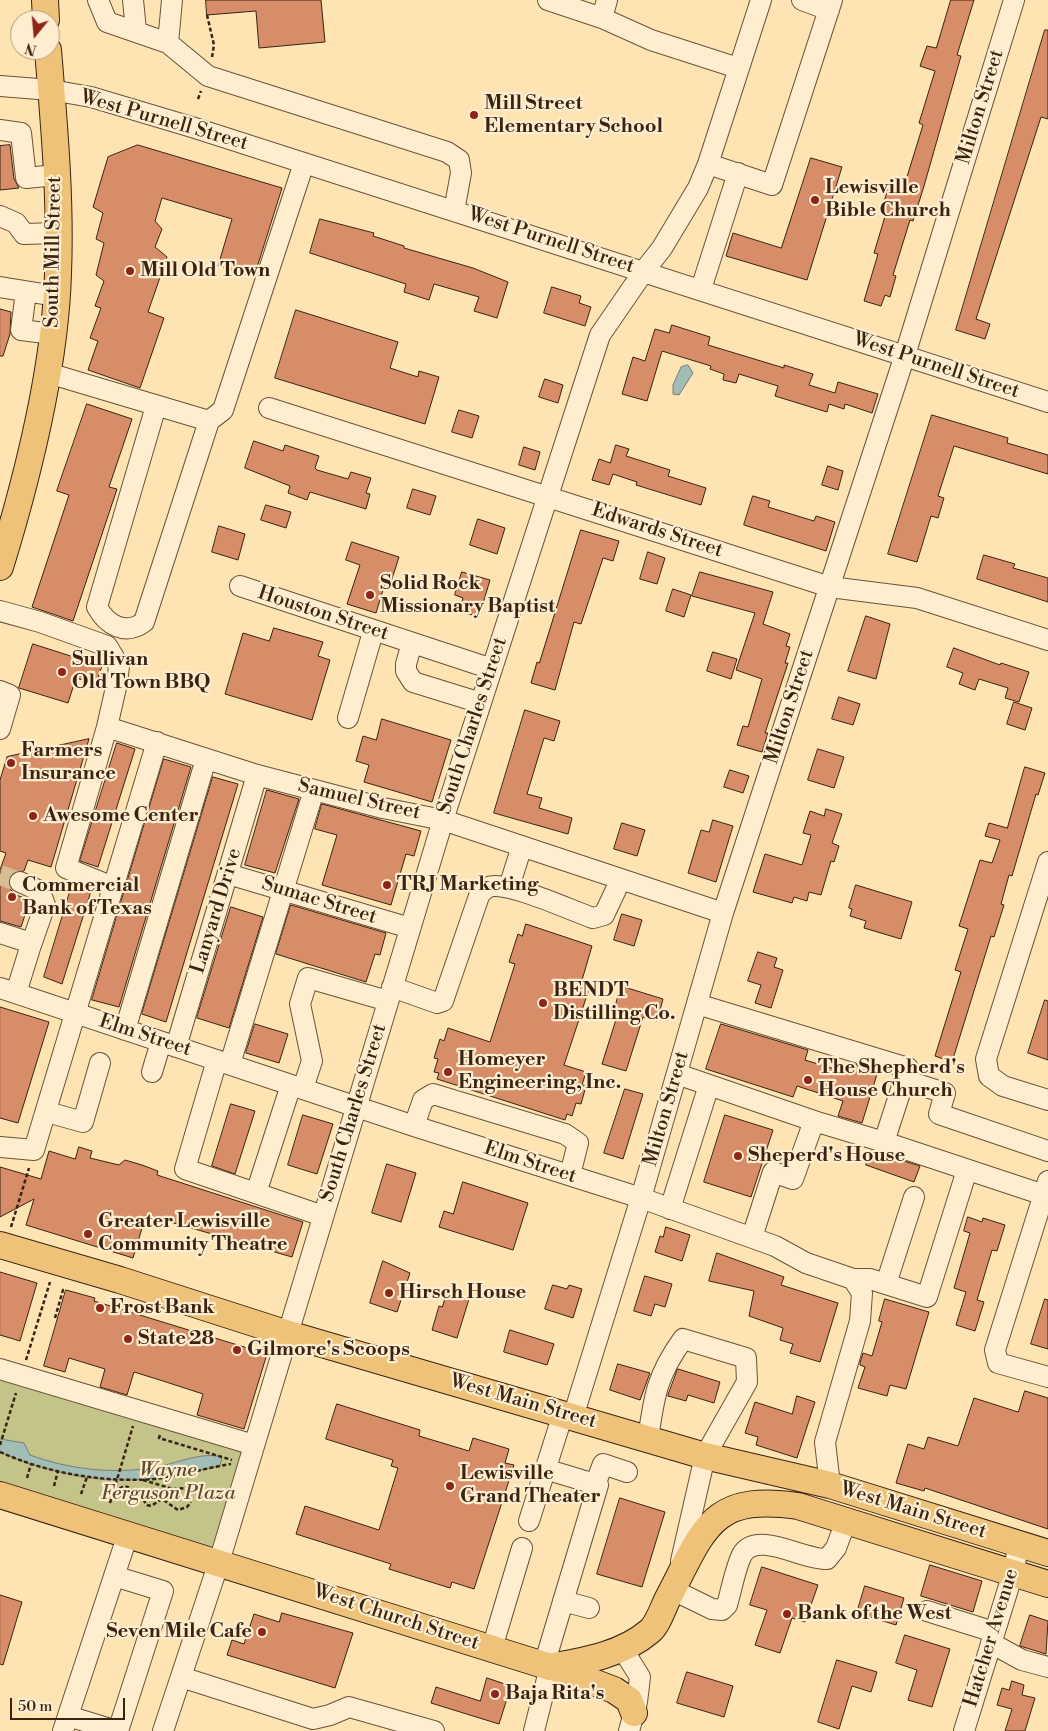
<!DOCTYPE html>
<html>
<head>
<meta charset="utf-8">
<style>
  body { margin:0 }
  #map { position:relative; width:1048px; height:1731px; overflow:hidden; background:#fee3b3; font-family:"Libre Bodoni",serif }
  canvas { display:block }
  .north { position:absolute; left:10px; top:10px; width:50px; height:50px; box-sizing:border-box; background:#feedce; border:1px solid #b09c83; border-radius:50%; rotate:197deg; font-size:14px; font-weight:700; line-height:20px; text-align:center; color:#3a2312 }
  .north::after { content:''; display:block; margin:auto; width:18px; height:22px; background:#8f2418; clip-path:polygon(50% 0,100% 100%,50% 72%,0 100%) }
  .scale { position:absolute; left:10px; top:1698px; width:115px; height:22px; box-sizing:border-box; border:2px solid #3a2312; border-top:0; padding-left:6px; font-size:15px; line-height:18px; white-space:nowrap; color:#3a2312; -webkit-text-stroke:4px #feedce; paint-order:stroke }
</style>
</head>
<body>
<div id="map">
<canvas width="1048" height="1731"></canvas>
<div class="north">N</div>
<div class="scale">50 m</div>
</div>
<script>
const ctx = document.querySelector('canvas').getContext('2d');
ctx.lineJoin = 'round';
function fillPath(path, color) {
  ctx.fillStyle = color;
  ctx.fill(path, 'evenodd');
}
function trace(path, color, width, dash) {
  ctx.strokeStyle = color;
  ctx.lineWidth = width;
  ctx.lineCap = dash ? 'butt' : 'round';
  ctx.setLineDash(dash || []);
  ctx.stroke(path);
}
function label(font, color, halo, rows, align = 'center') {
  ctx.font = font + ' "Libre Bodoni",serif';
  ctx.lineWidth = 4.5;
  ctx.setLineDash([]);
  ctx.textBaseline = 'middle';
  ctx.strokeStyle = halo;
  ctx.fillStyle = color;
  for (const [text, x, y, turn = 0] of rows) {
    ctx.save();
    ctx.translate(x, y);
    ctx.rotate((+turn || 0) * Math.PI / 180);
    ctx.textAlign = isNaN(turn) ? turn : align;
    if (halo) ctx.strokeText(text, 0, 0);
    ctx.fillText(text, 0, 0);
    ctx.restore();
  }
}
fillPath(new Path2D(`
  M0 1369 254 1445 219 1562 0 1494Z`), '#c4c38a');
const water = new Path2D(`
  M688 365 693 373 679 395 673 394V385L681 367Z
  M0 1439 24 1443 30 1455C69 1469 109 1474 151 1468 173 1465 201 1451 222 1457L220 1466C199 1470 178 1476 156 1478 104 1485 47 1473 0 1452Z`);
fillPath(water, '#a2bdb5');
trace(water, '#787f74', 1);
const building = new Path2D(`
  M206 0H321L325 42 259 48 256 11 207 15Z
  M951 0H974L957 55 961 56 924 186 913 221 910 220 893 275 896 276 890 297 885 295 881 306 864 301 878 254 874 253 886 213 881 211 888 189 901 194 906 180 923 125 919 123 935 71 920 66 927 46 936 48Z
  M1045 30H1048V119L1041 117 976 319 990 324 985 339 956 330Z
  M10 145 14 179 19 188 0 190V146Z
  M138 145 282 188 254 277 218 266 232 219 162 198 155 221 162 229 155 247 167 257 148 312 164 318 140 388 88 370 98 341 90 338 101 308 95 306 104 281 96 275 104 243 96 239 103 213 93 207 108 157Z
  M811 158 842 167 807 280 726 256 733 233 781 248Z
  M320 219 374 233 373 236 404 246V248L473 268 508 282 497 318 474 311 479 297 434 284 429 300 404 292 406 284 310 253Z
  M552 287 581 296 579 303 591 307 585 326 544 313Z
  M0 309 11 312 10 334 3 356H0Z
  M296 310 398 342 390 368 418 377 419 371 439 377 425 424 275 378Z
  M672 325 710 337 708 345 784 368V365L813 374 809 385 835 393 838 382 878 394 872 413 845 404 844 409 829 404 827 412 775 396 778 386 739 374 736 383 723 380 724 374 710 369 711 366 662 351 647 401 622 394 633 357 645 361 655 329 669 333Z
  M545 379 563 385 558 403 539 397Z
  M87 404 132 419 109 487 117 489 73 621 32 607 69 495 57 491Z
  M459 410 479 416 472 438 452 432Z
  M932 415 1008 438 1007 443 1048 455V474L954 446 938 496 944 498 938 518 931 516 917 562 888 554Z
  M254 441 283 451 285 445 319 456 315 468 317 470 348 479 351 472 371 478 366 493 370 494 366 509 310 492 307 500 288 493 290 486 245 468Z
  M616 445 629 449 626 456 670 470 668 476 706 488 701 505 636 485 637 482 613 474 609 485 592 480 599 459 610 463Z
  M524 447 540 452 535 470 519 465Z
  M828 466 843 471 838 490 822 485Z
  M413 489 436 496 430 515 407 508Z
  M753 496 770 501 768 507 814 521 816 516 835 522 826 551 744 525Z
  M266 505 291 512 286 528 261 520Z
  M478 519 505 528 497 554 470 545Z
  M219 526 245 534 238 560 212 552Z
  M581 530 619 541 613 561 603 558 581 624 574 622 555 690 531 683 537 662 539 663Z
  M352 542 399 557 391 582 386 580 376 613 347 604 360 565 346 560Z
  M648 552 665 558 657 584 640 579Z
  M984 555 1015 564 1013 568 1048 578V602L977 579Z
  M462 572 490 580 479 617 459 611 463 598 455 595Z
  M700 572 773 592 763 624 790 634 786 646 790 647 785 663H788L765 733H768L762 752 737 745 743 726 748 727 762 679 736 670 755 613 692 596Z
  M673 589 691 595 684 617 666 611Z
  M866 616 890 624 876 679 848 671Z
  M274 628 323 642 318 656 330 660 312 720 225 694 243 633 269 641Z
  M33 644 102 666 96 684 76 678 68 703 19 688Z
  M954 648 1000 665 1001 663 1029 672 1019 702 1005 698 1008 688 979 679 975 690 959 684 963 673 947 667Z
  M713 652 737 659 731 679 707 671Z
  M839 697 860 704 853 725 832 719Z
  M1014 702 1032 708 1025 730 1007 724Z
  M525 710 560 721 554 741 544 738 527 794 542 798 539 808 572 818 568 834 494 813Z
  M382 719 451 740 432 802 364 782 369 765 356 761 363 736 376 740Z
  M89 739 51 867 28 860 24 871 13 873 9 878 10 889 16 895 30 900 21 927 0 921V870L6 853 0 851V780L7 757Z
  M117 743 135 749 98 867 80 861Z
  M818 749 844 757 834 788 808 780Z
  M164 759 191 767 119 1007 92 1000Z
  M1025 767 1045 773 1038 795 1036 794 1012 876 1009 875 1001 904 1004 905 994 937 991 936 952 1062 935 1056 961 972 955 970 968 929 959 926 980 860 992 863 1000 840 985 836 989 823 1007 828Z
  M730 770 749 776 743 793 724 787Z
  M213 777 238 784 166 1022 142 1014Z
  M267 790 299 799 275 873 245 865Z
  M322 804 421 831 414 856 406 854 391 905 322 885 337 835 315 829Z
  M826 809 842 814 832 843 839 846 834 862 831 861 821 895 809 892 807 901 794 897 792 903 753 892 765 854 802 865 811 835 803 833 810 811 824 816Z
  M713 820 733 826 716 882 688 873 701 830 709 832Z
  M622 823 645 830 637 856 614 849Z
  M72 885 91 891 62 984 44 977Z
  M856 885 912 902 901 939 864 928 866 921 850 916 852 909 849 908Z
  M291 905 386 933 380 955 375 954 366 982 276 954Z
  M231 907 263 917 229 1028 197 1018Z
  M622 914 642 920 634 946 614 940Z
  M526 924 592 946 582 980 591 983 564 1065 586 1072 582 1085 586 1086 581 1104 576 1103 572 1116 567 1114 565 1120 437 1079 439 1073 434 1072 438 1059 434 1058 440 1039 444 1041 448 1028 490 1042 515 964 509 962 518 934 522 936Z
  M758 952 777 958 774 967 783 970 771 1008 755 1003 761 985 748 981Z
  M621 986 663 999 657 1021 643 1017 626 1071 602 1064 619 1010 615 1008Z
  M1045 1000 1048 1001V1060L1028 1053Z
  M0 1007 49 1022 18 1123 0 1118Z
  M255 1024 288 1034 279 1063 246 1053Z
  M721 1024 808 1050 805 1060 851 1074 854 1064 878 1071 862 1123 838 1116 843 1101 797 1086 793 1097 706 1069Z
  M625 1089 643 1094 623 1159 604 1153Z
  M231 1104 255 1111 235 1174 212 1166Z
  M303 1115 333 1124 317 1174 288 1165Z
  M725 1115 773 1130 751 1197 704 1182Z
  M79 1147 92 1151 90 1158 119 1165 125 1160 142 1165 158 1171 157 1175 303 1222 292 1257 146 1215 133 1258 26 1225 34 1199 0 1217V1167L41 1179 49 1151 75 1159Z
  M872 1151 920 1166 914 1182 866 1165Z
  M387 1164 416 1173 401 1222 372 1213Z
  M463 1182 528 1203 513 1250 439 1227 444 1211 453 1214Z
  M968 1217 982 1222 983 1218 1005 1225 997 1251 992 1250 977 1300 984 1302 975 1331 956 1325 966 1292 954 1288 970 1233 964 1231Z
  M666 1227 690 1235 682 1261 655 1252 660 1236 663 1237Z
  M717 1253 784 1277 781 1285 838 1303 820 1362 790 1353 793 1344 780 1340 783 1328 749 1316 754 1291 709 1281Z
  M383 1261 410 1273 397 1312 370 1303Z
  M0 1272 37 1283 20 1341 0 1335Z
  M645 1276 672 1284 665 1307 655 1304 651 1316 634 1311Z
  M553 1285 567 1289 569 1285 582 1289 573 1318 545 1309Z
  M66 1290 95 1298 94 1301 267 1354 244 1429 197 1415 203 1394 163 1381 134 1372 127 1395 100 1387 105 1369 69 1358 65 1372 44 1366Z
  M447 1293 469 1299 457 1338 432 1330 439 1306 442 1307Z
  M885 1299 929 1312 906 1389 890 1385 887 1396 858 1388 865 1367 860 1365V1363L863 1353 872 1356 882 1322 879 1321Z
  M1045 1299 1048 1300V1349L1031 1344Z
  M510 1330 554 1344 547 1365 504 1352Z
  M618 1364 650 1373 640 1400 610 1390Z
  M678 1369 720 1382 714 1403 688 1395 686 1401 668 1396Z
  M1025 1391 1048 1398V1529L925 1488 924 1491 896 1483 908 1444 924 1449 928 1437 958 1446 974 1398 1018 1412Z
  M797 1396 815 1402 797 1458 756 1445 758 1437 745 1433 755 1402 792 1414Z
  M337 1404 420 1430 419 1436 469 1451 473 1438 509 1449 505 1463 514 1465 474 1589 452 1582 450 1588 389 1569 391 1564 296 1534 305 1506 379 1530 398 1468 391 1466 393 1460 326 1439Z
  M620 1498 665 1512 642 1587 597 1574Z
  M930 1565 982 1581 973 1612 921 1596Z
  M762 1567 818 1585 805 1622 792 1618 780 1653 755 1645 767 1610 750 1605Z
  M865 1586 904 1598 896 1625 857 1613Z
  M0 1595 22 1602 3 1665 0 1664Z
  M282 1613 353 1633 335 1688 227 1655 232 1640 244 1644 254 1614 279 1622Z
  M1030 1615 1048 1621 1046 1654 1020 1646Z
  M905 1635 950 1649 932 1707 908 1700 917 1670 896 1663Z
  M837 1660 877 1672 871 1692 852 1686 839 1729 818 1722Z
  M687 1672 733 1686 724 1717 677 1703Z
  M487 1678 511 1686 499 1724 431 1703 436 1687 480 1701Z
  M1012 1681 1024 1685 1022 1695 1035 1698 1025 1731H1005L1012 1709 997 1705 1002 1688 1009 1690Z`);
fillPath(building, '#d78d67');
trace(building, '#3a2312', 1);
trace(new Path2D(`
  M0 875 20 882`), '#d7bd93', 20, [20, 10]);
const minor = new Path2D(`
  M98 0 107 22 168 43 208 76 447 152 459 160 461 173 454 211
  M133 0 136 30
  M548 0 602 18 607 0
  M802 0 829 10
  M602 18 651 40 738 68
  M168 43 172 0
  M0 86 51 90 91 97 195 128 1048 402
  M0 130 21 133 26 178 56 175
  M708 164 772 185 832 0
  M0 216 16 223 24 234 58 233
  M0 287 56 296
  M701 289 738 173
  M26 292 21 330 53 334
  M48 373 209 421 223 410 304 163
  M156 406 97 607C107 625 125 636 144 622L209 421
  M269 408 830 587 917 598 1048 640
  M240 586 492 669
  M0 611 40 622 107 646 119 666 117 683 107 727 66 868 113 887
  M412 643 406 664V671L413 682 481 703
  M0 691 10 695 0 729
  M348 718 373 632
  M107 727 257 775 383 808 443 820 723 913
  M1048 862 986 1059 989 1076 1003 1086 1048 1100
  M228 874 410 928
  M20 882 40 891 45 905 30 948
  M509 887 522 846
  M0 933 25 941 30 948 16 993
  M392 987 437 1003 443 1001 479 896C483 890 487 886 494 886 516 885 570 910 593 918L604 915 621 879
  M0 988 414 1126 641 1198 775 1246 806 1263 853 1279 862 1293 860 1321 825 1442 830 1485
  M697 1004 908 1068 884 1142 814 1121
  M125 1030 206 759
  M176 1047 257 775
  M217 1060 185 1169 323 1216
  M230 1064 314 790
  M152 1072 161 1042
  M677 1074 814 1121 793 1179 773 1172 752 1237
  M904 1080 945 1093 939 1114 1048 1151
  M303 1088 312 1061 300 1004 308 978 388 1001
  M47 1112 83 1122 100 1063
  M414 1126 423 1100 433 1094 565 1134 578 1143 570 1175
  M884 1142 1044 1195
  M0 1147 34 1150 157 742
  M1048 1181 995 1350 998 1363 1048 1377
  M256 1193 291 1085
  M670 1209 709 1085
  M853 1279H870L927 1297 967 1170
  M886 1284 914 1197
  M0 1369 254 1445
  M573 1417 641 1198 723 913 905 355 1014 0
  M648 1439C654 1396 657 1375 683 1339L746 1358 747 1382 705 1456 681 1561
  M595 1485 603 1464 627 1472
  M529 1521 563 1414
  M114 1576 163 1591 118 1731
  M673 1590 712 1609 722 1610 727 1605C731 1592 736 1564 743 1553 759 1531 803 1560 827 1559L836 1548 846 1521
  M563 1601 589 1608
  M927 1611 994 1632
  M991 1643 1022 1660 1048 1667
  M492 1648 522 1548
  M622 1648 640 1677 637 1702 629 1731
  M544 1665 598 1485 545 1469
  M181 1677 313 1719 330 1715 349 1707 434 1731
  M68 1716 117 1731
  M63 1731 128 1534
  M163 1731 219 1562 443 820 600 335 644 271 662 248 698 188 708 164 761 0
  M534 1731 550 1667
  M964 1731 1013 1573 1019 1544`);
const major = new Path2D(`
  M45 0 46 20
  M0 567C28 476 55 369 58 274 61 199 54 124 48 50
  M0 1245 120 1280 288 1334 705 1456 830 1485 1048 1553
  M0 1495 550 1667C584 1661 622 1655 650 1631 658 1624 663 1608 668 1598 704 1530 710 1493 798 1506L1048 1584
  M556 1668 614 1690 629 1700 634 1713`);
trace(minor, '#6b533a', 22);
trace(major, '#3a2312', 28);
trace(new Path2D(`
  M207 15 214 45 212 57
  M198 99 201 91
  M11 1227 29 1168
  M55 1318 63 1290H66
  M26 1360 50 1282
  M160 1435 159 1438 232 1460
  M0 1445 16 1393
  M0 1452C47 1473 103 1483 155 1479 180 1476 205 1468 231 1464
  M27 1478 31 1464
  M143 1480 173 1489 162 1494 150 1489 146 1490 142 1498 147 1505 151 1506 162 1499 178 1510 187 1507 191 1502
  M54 1486 58 1471
  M173 1489 186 1488
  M114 1492 124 1486 131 1488 134 1496 142 1498
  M81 1494 87 1477
  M110 1503 133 1426`), '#3a2312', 2.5, [4, 2.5]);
trace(minor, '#feedce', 20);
trace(major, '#efc27a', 26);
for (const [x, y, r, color] of [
  [474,115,5,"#8f2418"],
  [815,200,5,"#8f2418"],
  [130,271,5,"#8f2418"],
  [370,595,5,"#8f2418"],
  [62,672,5,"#8f2418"],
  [11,763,5,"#8f2418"],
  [33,816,5,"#8f2418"],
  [387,885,5,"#8f2418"],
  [12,897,5,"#8f2418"],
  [543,1003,5,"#8f2418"],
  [448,1072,5,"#8f2418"],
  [808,1080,5,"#8f2418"],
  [738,1156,5,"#8f2418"],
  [88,1234,5,"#8f2418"],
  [389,1293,5,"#8f2418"],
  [100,1308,5,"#8f2418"],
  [128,1339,5,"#8f2418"],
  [237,1350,5,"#8f2418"],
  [450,1486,5,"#8f2418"],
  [787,1614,5,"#8f2418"],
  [262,1632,5,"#8f2418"],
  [495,1694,5,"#8f2418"]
]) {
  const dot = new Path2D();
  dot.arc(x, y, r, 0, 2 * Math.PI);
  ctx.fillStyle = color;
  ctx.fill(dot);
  trace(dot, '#feedce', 2);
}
label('bold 20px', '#3a2312', '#feedce', [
  ["Mill Street",484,104],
  ["Elementary School",484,127],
  ["Lewisville",825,188],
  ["Bible Church",825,211],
  ["Mill Old Town",140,271],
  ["Solid Rock",380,584],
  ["Missionary Baptist",380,607],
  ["Sullivan",72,660],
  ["Old Town BBQ",72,683],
  ["Farmers",21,751],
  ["Insurance",21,774],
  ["Awesome Center",43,816],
  ["TRJ Marketing",397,885],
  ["Commercial",22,886],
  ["Bank of Texas",22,909],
  ["BENDT",553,991],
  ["Distilling Co.",553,1014],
  ["Homeyer",458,1060],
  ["Engineering, Inc.",458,1083],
  ["The Shepherd's",818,1068],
  ["House Church",818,1091],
  ["Sheperd's House",748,1156],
  ["Greater Lewisville",98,1222],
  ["Community Theatre",98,1245],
  ["Hirsch House",399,1293],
  ["Frost Bank",110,1308],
  ["State 28",138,1339],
  ["Gilmore's Scoops",247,1350],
  ["Lewisville",460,1474],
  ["Grand Theater",460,1497],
  ["Bank of the West",797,1614],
  ["Seven Mile Cafe",252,1632,"right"],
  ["Baja Rita's",505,1694]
], 'left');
label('20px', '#3a2312', '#feedce', [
  ["Milton Street",981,107,-73],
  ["West Purnell Street",164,121,16],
  ["West Purnell Street",551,241,18],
  ["South Mill Street",54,252,-89],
  ["West Purnell Street",936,366,18],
  ["Edwards Street",657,531,18],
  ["Houston Street",323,614,18],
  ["Milton Street",790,707,-72],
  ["South Charles Street",473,726,-72],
  ["Samuel Street",359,800,13],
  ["Sumac Street",319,901,17],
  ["Lanyard Drive",217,911,-73],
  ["Elm Street",145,1036,18],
  ["Milton Street",667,1109,-74],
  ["South Charles Street",354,1113,-73],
  ["Elm Street",530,1163,18],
  ["West Main Street",523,1402,16],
  ["West Main Street",913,1511,17],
  ["West Church Street",396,1618,18],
  ["Hatcher Avenue",992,1638,-73]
]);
label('italic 20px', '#5c4b30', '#feedce', [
  ["Wayne",168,1471],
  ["Ferguson Plaza",168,1494]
]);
</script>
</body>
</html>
